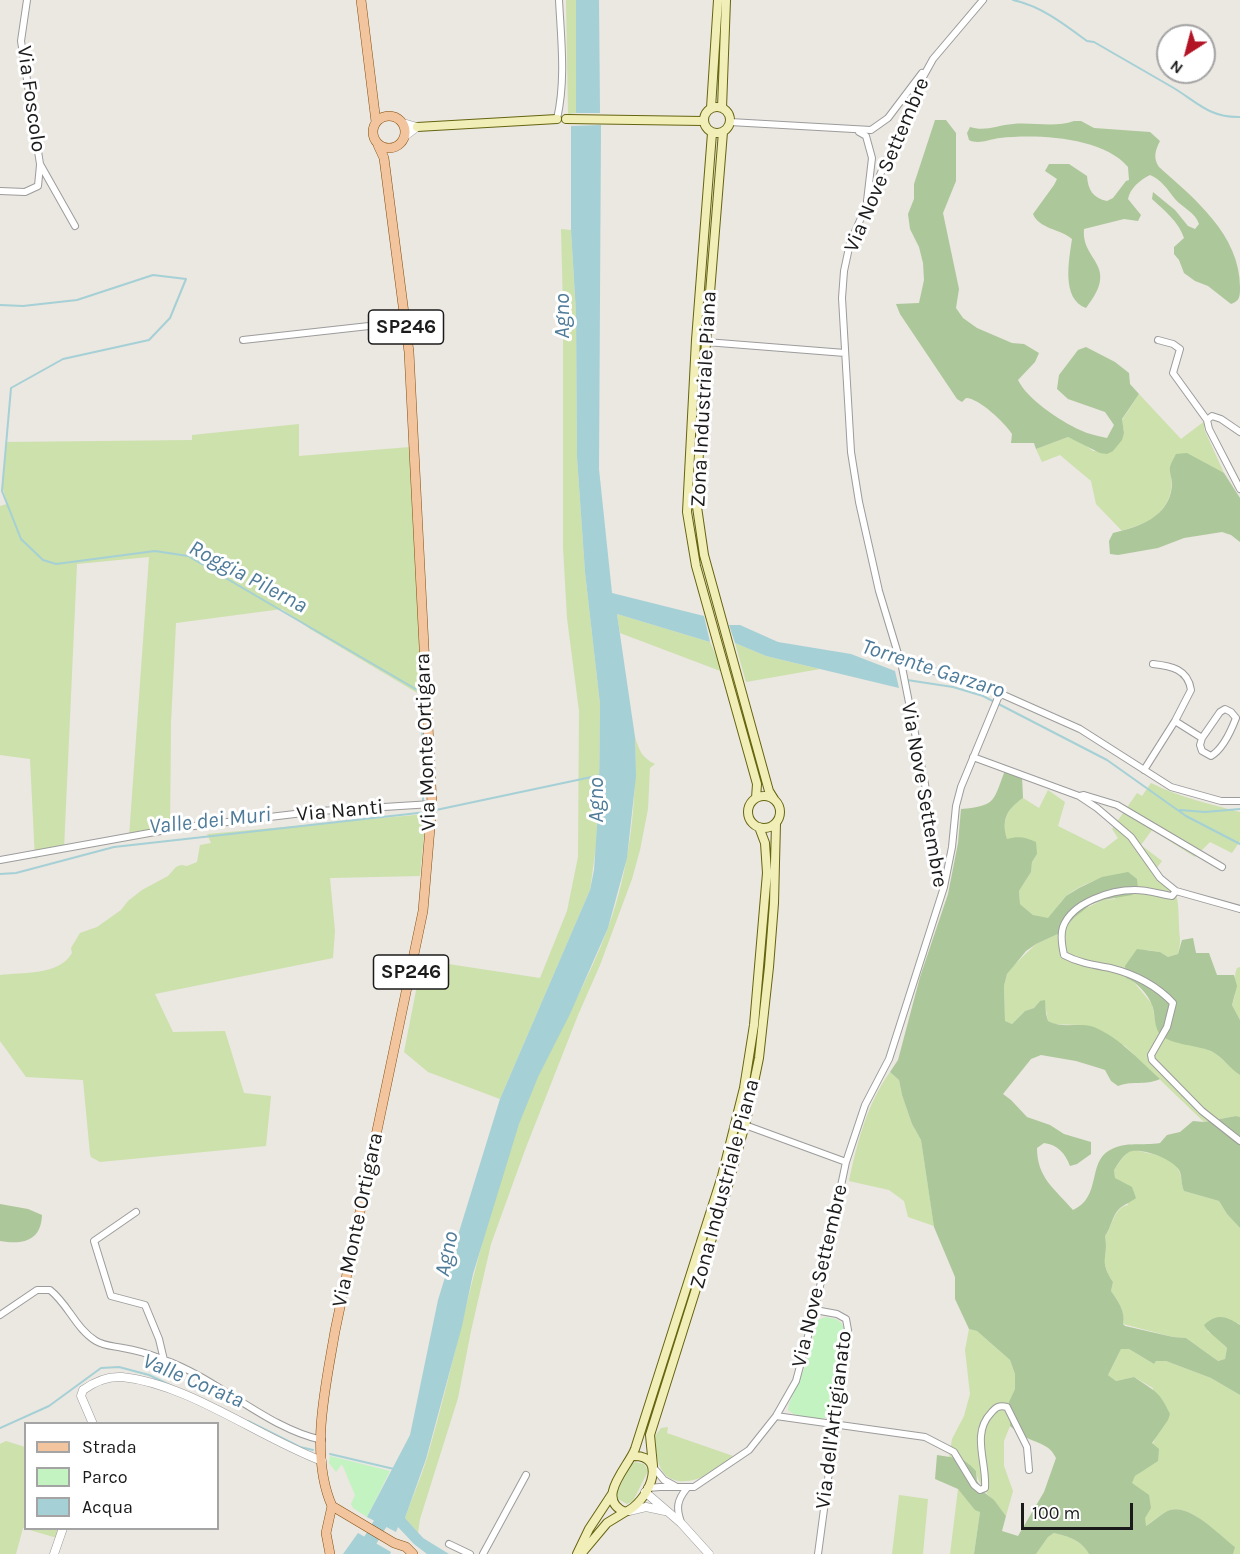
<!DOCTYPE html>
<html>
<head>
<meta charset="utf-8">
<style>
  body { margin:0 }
  #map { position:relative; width:1240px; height:1554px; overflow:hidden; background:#ebe7e1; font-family:Karla,sans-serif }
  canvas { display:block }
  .legend { position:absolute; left:24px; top:1422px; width:195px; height:108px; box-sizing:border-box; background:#fff; border:2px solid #a4a4a4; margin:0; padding:8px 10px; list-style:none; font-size:18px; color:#1b1b1b }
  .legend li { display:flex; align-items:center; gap:12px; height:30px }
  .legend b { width:30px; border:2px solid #a4a4a4 }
  .north { position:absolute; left:1156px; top:24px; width:60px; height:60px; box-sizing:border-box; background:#fff; border:2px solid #a4a4a4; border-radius:50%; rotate:216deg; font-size:16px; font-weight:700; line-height:24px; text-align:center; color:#1b1b1b }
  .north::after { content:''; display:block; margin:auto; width:21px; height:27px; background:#b21325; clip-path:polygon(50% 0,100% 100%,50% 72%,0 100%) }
  .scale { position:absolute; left:1021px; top:1503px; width:112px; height:27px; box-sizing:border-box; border:3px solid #1b1b1b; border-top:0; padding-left:8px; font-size:18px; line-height:21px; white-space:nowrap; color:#1b1b1b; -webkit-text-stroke:4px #fff; paint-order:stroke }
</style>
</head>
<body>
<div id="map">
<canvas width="1240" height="1554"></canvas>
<ul class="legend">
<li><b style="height:8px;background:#f2c59f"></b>Strada</li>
<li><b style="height:16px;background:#c2f3c0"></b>Parco</li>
<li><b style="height:16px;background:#a5d0d5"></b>Acqua</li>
</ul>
<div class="north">N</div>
<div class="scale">100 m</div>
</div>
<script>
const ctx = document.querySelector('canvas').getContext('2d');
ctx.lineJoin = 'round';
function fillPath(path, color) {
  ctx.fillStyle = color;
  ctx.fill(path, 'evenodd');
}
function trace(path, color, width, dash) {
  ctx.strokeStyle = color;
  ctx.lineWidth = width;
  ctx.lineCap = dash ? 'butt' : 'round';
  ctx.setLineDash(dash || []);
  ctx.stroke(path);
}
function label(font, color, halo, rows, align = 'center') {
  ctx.font = font + ' Karla,sans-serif';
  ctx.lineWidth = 6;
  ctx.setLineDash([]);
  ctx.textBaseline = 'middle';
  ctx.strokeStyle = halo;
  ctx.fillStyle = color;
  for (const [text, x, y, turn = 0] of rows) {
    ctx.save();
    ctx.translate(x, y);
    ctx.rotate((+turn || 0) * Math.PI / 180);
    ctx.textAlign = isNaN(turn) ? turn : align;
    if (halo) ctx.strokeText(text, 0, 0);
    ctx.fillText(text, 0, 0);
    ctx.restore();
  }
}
fillPath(new Path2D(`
  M566 0H576V113L568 114Z
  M561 229 571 230 576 313 577 457 585 572 600 704 599 797 596 846 590 890 500 1099 428 1072 404 1052 422 960 540 978 567 911 578 857 579 711 567 618 563 547V307Z
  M1139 394 1181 439 1206 420 1204 429 1224 473 1170 469C1176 489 1167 511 1148 521 1140 526 1130 527 1122 531L1096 504 1091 481 1060 455 1042 462 1036 449 1068 437 1081 442 1093 451H1113L1124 433 1122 420Z
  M299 424V456L410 447 424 694H419L310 629 282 609 176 623 171 723 170 830 129 837 149 557 77 564 64 849 47 852 35 859 30 759 0 755V506L7 504 2 485 7 442 192 440V435Z
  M617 614 710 642 723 672 620 633Z
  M735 643 766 656 820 669 746 682Z
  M635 737C639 750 642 758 655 764L650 768 648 809 640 850 632 879 600 965 578 1015 525 1150 491 1244 471 1331 458 1398 420 1519 418 1533 405 1518C412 1498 421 1478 427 1458 455 1362 473 1264 504 1169 514 1138 524 1106 538 1076 561 1027 589 979 608 928 630 868 637 801 635 737Z
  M1151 783C1179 797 1209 804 1240 812V841L1232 853 1210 842 1195 857 1152 830 1141 845 1162 861 1153 873C1180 887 1178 898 1179 925 1179 939 1182 938 1178 954L1168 957 1160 952 1147 950 1132 980 1152 1004 1157 1029 1169 1040 1200 1046 1215 1053 1240 1075V1117L1236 1116 1204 1122 1125 1046 1079 1025 1054 1024 1048 1021 1045 1004 1040 1001 1034 1008 1025 1011 1012 1024 1005 1021 1004 986 1007 974 1013 966 1036 944 1060 933 1082 910 1103 900 1115 899 1120 875C1102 877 1081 884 1066 896 1060 902 1054 912 1048 919L1033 915 1020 904 1019 891 1031 872 1032 862 1037 854 1007 840C1001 822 1007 808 1023 798L1039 808 1048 790 1065 802 1058 826 1104 849 1118 838 1112 829 1137 793 1142 796Z
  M426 814 420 876 330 878 335 931 333 958 155 994 173 1032 225 1031 244 1093 271 1096 266 1146 100 1162 91 1157 90 1154 83 1080 26 1077 0 1041V975C22 972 59 976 72 953L71 948 80 933 97 927 121 910 128 901 142 890 168 876 176 867 181 865 187 866 197 862 200 845 211 843 207 834Z
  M1240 967V1020L1232 1005C1239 989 1232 980 1237 968Z
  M890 1072 899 1080 902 1095 912 1124 921 1140 934 1226 908 1217 904 1201 889 1190 849 1181C857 1143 867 1104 890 1072Z
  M1136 1150C1151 1155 1173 1155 1179 1171 1182 1178 1181 1184 1184 1191L1219 1201 1227 1214 1240 1228V1325L1238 1323 1207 1331 1218 1338 1227 1348 1225 1359 1218 1361 1186 1338 1173 1337 1123 1324C1126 1312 1118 1301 1111 1291L1113 1282C1098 1259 1109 1258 1105 1236 1113 1226 1113 1208 1128 1205L1122 1183 1115 1178 1114 1170 1127 1152Z
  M969 1329 977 1331 1010 1360 1015 1374V1389L1009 1403 1010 1426 1004 1441V1466L1013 1491 1006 1516C995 1500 979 1490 976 1471L949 1457 952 1439 964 1416 970 1394 965 1350Z
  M1121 1349H1129L1154 1364 1156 1361H1166L1211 1378 1240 1395V1554H1233L1234 1547C1219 1536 1191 1504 1170 1510 1162 1513 1153 1521 1146 1526L1144 1518 1149 1496 1131 1484 1135 1476 1142 1471 1156 1436 1153 1388 1134 1377 1116 1381 1108 1375Z
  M668 1427 667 1433 733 1456C719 1472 679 1494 663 1472 656 1463 656 1447 655 1436L661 1428Z
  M6 1441 25 1447 26 1528 60 1529 57 1538 23 1528 16 1554H0V1444Z
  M635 1462 644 1464 648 1471 633 1501 627 1504 618 1499 617 1492 631 1465Z
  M958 1489 980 1512 974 1554H950Z
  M899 1495 928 1499 923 1554H892Z
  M1054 1533C1070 1537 1081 1540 1089 1554H1036L1048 1537Z`), '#cce1ab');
fillPath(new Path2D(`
  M935 120H946L956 133V181L943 213 959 289 956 308 963 318 977 328 1012 343 1024 344 1039 353 1035 362 1018 380C1027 399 1060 421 1080 430 1088 434 1098 436 1107 438L1114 425 1105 412 1068 399 1057 389 1059 375 1078 350 1086 347 1115 362 1129 373 1130 384 1139 394 1122 419 1124 433 1122 440 1113 451 1107 454 1100 453 1068 437 1036 449 1034 443H1011L1012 434C1005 423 979 398 966 398L962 402 957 399 900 314 896 304 919 303 924 280 923 263 919 247 910 229 908 214 914 199V184Z
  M1074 121H1081L1094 128 1150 132 1160 141C1155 151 1153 158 1159 167 1194 198 1240 235 1240 287 1240 296 1240 301 1231 304L1208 286 1195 281 1184 273 1179 260 1174 254V247L1184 238C1179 222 1164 210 1152 199L1153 192 1175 210 1188 226 1195 229 1199 224C1195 212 1183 208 1175 199 1167 189 1162 180 1150 175 1140 180 1130 188 1128 199L1141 215 1138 221 1124 219 1084 229C1081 262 1121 264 1086 308 1061 299 1069 260 1072 239 1061 229 1039 229 1033 214L1054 185 1057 179 1045 171 1049 164H1069L1087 176C1088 190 1093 198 1107 201L1113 198 1126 181 1129 180 1128 167C1103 137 1037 134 1000 138 990 139 978 145 969 140L967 133 970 127C985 132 998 125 1013 124 1033 122 1055 128 1074 121Z
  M1187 453 1224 473 1240 498V542L1231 535 1222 532 1184 538 1158 548 1118 555 1110 554 1109 541 1113 533C1139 527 1169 517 1172 486 1173 480 1169 473 1170 467 1171 463 1174 458 1176 454Z
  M1006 768 1022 776 1023 798C1007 809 1001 820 1007 839 1019 836 1025 837 1036 842L1037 854 1032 862 1031 872 1019 891 1020 904 1033 915 1048 918 1066 896 1079 888 1102 877 1128 872 1137 879 1138 889 1132 895 1103 900 1090 905 1075 917 1060 933 1036 944 1026 951 1007 974 1004 986 1005 1021 1012 1024 1025 1011 1034 1008 1040 1001 1045 1000 1046 1014 1048 1021C1063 1029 1079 1022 1094 1027 1120 1038 1140 1061 1160 1079 1144 1086 1134 1080 1118 1086L1111 1081 1105 1070 1099 1068 1076 1061 1041 1055 1031 1059 1003 1094 1011 1100 1027 1117 1050 1125 1064 1134 1091 1142V1154L1077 1164 1070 1166C1065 1153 1058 1145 1044 1143L1037 1148C1037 1178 1055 1189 1073 1210 1102 1197 1087 1162 1110 1150 1126 1141 1143 1146 1160 1143L1167 1135 1180 1132 1193 1121 1204 1122 1236 1116 1240 1117V1228L1227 1214 1219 1201 1184 1191C1181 1184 1182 1178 1180 1172 1175 1159 1140 1147 1129 1152 1123 1155 1118 1164 1114 1170L1115 1178 1132 1187 1136 1198C1131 1202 1123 1205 1119 1209 1112 1216 1111 1228 1105 1236 1109 1259 1098 1259 1113 1282L1111 1291C1118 1301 1126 1312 1123 1324L1125 1326 1173 1337 1186 1338 1218 1361 1225 1359 1227 1348C1220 1340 1208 1333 1204 1325 1218 1313 1225 1316 1240 1325V1395L1211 1378 1166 1361H1156L1154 1364 1129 1349H1121L1108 1375 1116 1381 1134 1377C1155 1392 1158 1389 1170 1414L1168 1420 1152 1443 1159 1449 1158 1461 1135 1476 1132 1483 1149 1495 1151 1508 1145 1518 1146 1526C1154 1521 1162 1513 1170 1510 1191 1504 1220 1536 1235 1547L1233 1554H1089C1081 1540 1070 1537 1054 1533L1048 1537 1036 1554H974L980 1512 975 1510 958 1489 935 1479 937 1455 962 1459 971 1466 976 1471 977 1481 985 1493 994 1500 1006 1516 1002 1531 1018 1536 1044 1492 1056 1458C1050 1445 1040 1444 1027 1438 1021 1435 1015 1430 1010 1426L1009 1402 1015 1389V1374L1010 1360 977 1331 969 1329 955 1299V1277L934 1227 921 1140 912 1124 902 1095 899 1080 890 1072 898 1060 920 977 948 894 958 843 961 809C998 806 993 800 1006 768Z
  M1193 938 1196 953H1209L1217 975H1234L1237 986 1232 1005 1240 1020V1075C1229 1068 1222 1056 1211 1051 1197 1045 1173 1045 1162 1036 1153 1029 1156 1014 1152 1005 1148 994 1137 982 1126 978L1125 966 1137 949 1160 952 1168 957 1178 954 1182 940Z
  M0 1204 28 1209 42 1215C41 1241 23 1245 0 1241Z`), '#acc799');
fillPath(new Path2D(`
  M826 1317C835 1319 842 1319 844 1330L832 1413C823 1424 798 1419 788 1410L789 1404 804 1369 818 1320Z
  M330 1456 390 1471 367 1517 353 1508 351 1504 355 1495 342 1464 336 1472 329 1463Z`), '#c2f3c0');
fillPath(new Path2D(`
  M576 0H599L600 113H576Z
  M601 125 599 469 612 593 704 616 710 642 617 614 635 737 636 776 627 858 608 928 570 1014 538 1077 519 1124 473 1274 462 1326 426 1459 405 1518 423 1538 449 1554H427L414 1544 398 1527 396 1532 367 1517 410 1435 438 1300 500 1099 590 890 594 870 599 797 600 704 585 572 577 457 576 313 571 230V126Z
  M729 625H740L778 642 851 654 895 671 899 688 766 656 735 643Z
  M358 1533 391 1552 390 1554H343Z`), '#a5d0d5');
trace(new Path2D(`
  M1013 0C1041 6 1064 24 1087 41L1094 42C1120 57 1146 72 1172 87 1196 101 1209 118 1240 117
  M0 305 23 306 77 300 153 275 186 279 170 318 149 340 63 359 11 388 2 491 21 539 43 560 56 564 155 551 188 556 419 691 423 745V812
  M907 680 953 687 983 696 1107 760 1186 816 1240 844
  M436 810 601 775
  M1180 810 1205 812 1240 809
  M0 874 16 873 114 847 427 812
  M248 1421 300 1447 313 1450
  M0 1428 49 1406 101 1368 119 1367 149 1375 172 1386
  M330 1454 394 1469`), '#a5d0d5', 2);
trace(new Path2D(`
  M362 1554 389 1509`), '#a5d0d5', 14);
const minor = new Path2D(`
  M27 0 21 41 40 164 75 226
  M557 119C566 80 561 39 559 0
  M730 122 871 130 888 118 922 73
  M859 132 866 136 872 158 867 201
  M0 191 25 192 38 186 40 165
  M243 340 405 322
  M1158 340 1173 344 1180 349 1173 373 1207 420
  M706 342 845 353
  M1240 432 1221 419 1212 416 1207 420 1209 429 1240 489
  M900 661 981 685 1080 729 1171 787 1221 801H1240
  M1175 721 1202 738 1200 745 1202 751 1211 756C1223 749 1231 731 1236 718L1231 712 1225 709 1220 712 1202 738
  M973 757 1079 796 1097 808 1131 837 1160 878 1176 891 1240 909
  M1144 770 1175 721 1191 690C1188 669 1171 666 1153 664
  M1080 796 1084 795 1117 805 1222 867
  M0 860 177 828 320 811 432 804
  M944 887 952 847 956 806 961 787 1000 693
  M1176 891 1172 896C1159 894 1148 890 1135 890 1111 890 1072 902 1063 927 1060 936 1062 946 1064 955 1079 963 1094 965 1110 968 1134 974 1157 986 1173 1003L1167 1027 1151 1055 1152 1060 1202 1111 1240 1141
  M745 1125 846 1162
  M136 1212 94 1241 111 1296 145 1305 159 1339 164 1360
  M815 1310 837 1314 846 1319 848 1330 818 1554
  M0 1315 37 1290H50C68 1304 76 1329 96 1341 104 1346 114 1346 123 1348 136 1350 149 1354 162 1359 218 1378 266 1428 322 1440
  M776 1416 925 1437 954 1452 974 1485 980 1490 985 1488C987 1462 971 1434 991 1413 996 1407 999 1405 1007 1407L1027 1447 1029 1470
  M653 1467 664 1480 675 1486
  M647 1488 660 1487H694L749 1450 776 1416 796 1381 815 1310 846 1162 865 1105 889 1059 944 887 938 875 925 784 902 667 879 591 859 502 851 452 842 298 844 271 850 243 923 77 933 59 983 0
  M681 1522C676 1508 677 1500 687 1488
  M449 1544 470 1554
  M483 1554 526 1475`);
const tertiary = new Path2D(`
  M403 123 417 127
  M405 136 417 127
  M93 1424 81 1396 83 1390C94 1382 107 1376 122 1377 189 1384 258 1437 322 1461
  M645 1492 681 1523 709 1554
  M629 1511 646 1507 665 1511
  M54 1554 63 1528`);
const secondary = new Path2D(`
  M704 120a13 13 0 1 1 26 0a13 13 0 1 1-26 0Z
  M711 108 718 0
  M722 108 726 0
  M566 119 703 121
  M417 127 557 119
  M723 132 706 342 696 500 704 555 769 791 774 799
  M712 133 696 340 687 512 696 566 757 784 756 798
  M748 812a16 16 0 1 1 32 0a16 16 0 1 1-32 0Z
  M633 1456C671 1455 646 1505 625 1512 594 1499 629 1466 635 1449L722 1176 744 1088 754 1025 767 873 765 843 759 827
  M653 1466 650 1435 724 1200 746 1121 759 1058 769 967 774 903 776 823
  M577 1554 589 1529 612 1494
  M581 1554 607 1523 625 1512`);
const primary = new Path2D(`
  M361 0 376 122
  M373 132a16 16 0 1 1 32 0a16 16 0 1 1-32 0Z
  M378 145 384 158 409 352 432 804 423 911 335 1331C326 1385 309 1454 332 1506L394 1543 406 1547 413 1554
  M330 1554 326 1533 332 1506`);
trace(minor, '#9c9c9c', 8);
trace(tertiary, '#9c9c9c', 9);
trace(secondary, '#65640f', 10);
trace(primary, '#834f0e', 10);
trace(minor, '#fff', 6);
trace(tertiary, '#fff', 8);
trace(secondary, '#f2eeb8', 8);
trace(primary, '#f2c59f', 9);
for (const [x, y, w] of [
  [406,327,75],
  [411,972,75]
]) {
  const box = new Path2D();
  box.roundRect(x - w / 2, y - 17, w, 34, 4.5);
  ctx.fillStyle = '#fff';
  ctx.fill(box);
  trace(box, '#1b1b1b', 1.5);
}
label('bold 20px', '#1b1b1b', null, [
  ["SP246",406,327],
  ["SP246",411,972]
]);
label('21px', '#1b1b1b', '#fff', [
  ["Via Foscolo",31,99,82],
  ["Via Nove Settembre",887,165,-67],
  ["Zona Industriale Piana",704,399,-87],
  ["Via Monte Ortigara",426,742,-92],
  ["Via Nove Settembre",924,795,80],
  ["Via Nanti",340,811,-5],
  ["Zona Industriale Piana",725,1184,-75],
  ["Via Monte Ortigara",358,1220,-78],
  ["Via Nove Settembre",820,1276,-77],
  ["Via dell'Artigianato",834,1420,-83]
]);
label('italic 22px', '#4e7b99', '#fff', [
  ["Agno",563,316,-90],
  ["Roggia Pilerna",248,577,28],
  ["Torrente Garzaro",933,669,18],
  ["Agno",597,800,-90],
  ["Valle dei Muri",210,821,-6],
  ["Agno",447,1254,-78],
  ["Valle Corata",193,1381,23]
]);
</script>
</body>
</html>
